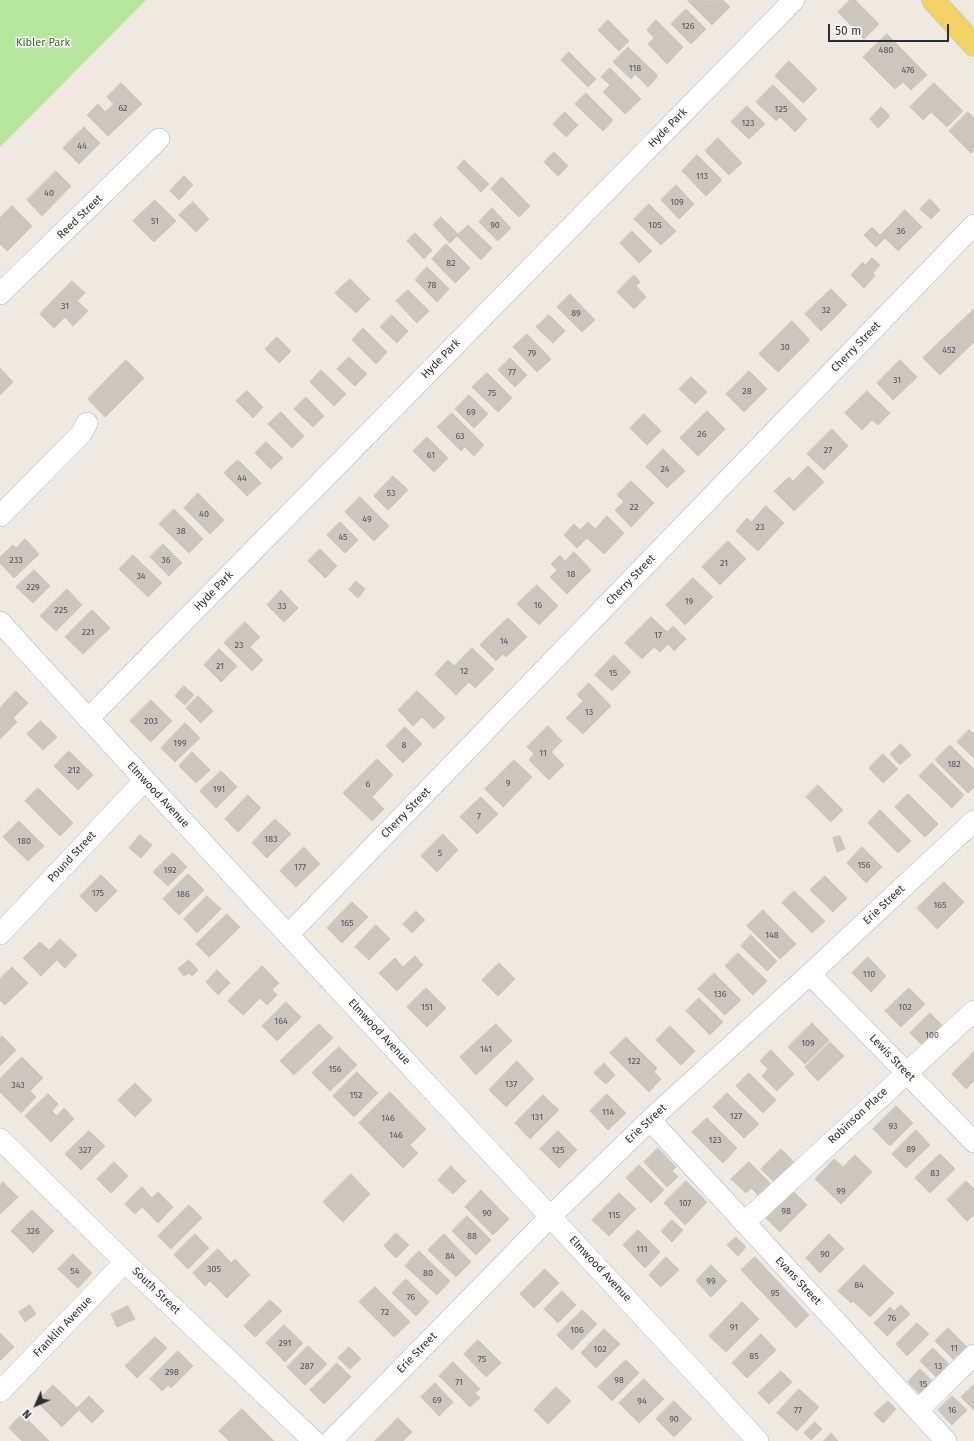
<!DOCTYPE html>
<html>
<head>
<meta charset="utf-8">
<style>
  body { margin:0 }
  #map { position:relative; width:974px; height:1441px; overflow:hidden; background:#efe9e1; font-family:"Fira Sans",sans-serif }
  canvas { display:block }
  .north { position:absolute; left:16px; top:1385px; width:40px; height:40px; -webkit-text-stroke:3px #fff; paint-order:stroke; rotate:225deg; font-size:11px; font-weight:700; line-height:16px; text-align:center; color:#2e2e2e }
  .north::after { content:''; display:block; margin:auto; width:14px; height:18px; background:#2e2e2e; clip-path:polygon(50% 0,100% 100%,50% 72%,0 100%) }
  .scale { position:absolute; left:828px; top:24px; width:121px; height:18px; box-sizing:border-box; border:2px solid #2e2e2e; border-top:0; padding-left:5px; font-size:12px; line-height:14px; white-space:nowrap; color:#2e2e2e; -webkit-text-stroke:3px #fff; paint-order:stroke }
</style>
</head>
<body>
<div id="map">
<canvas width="974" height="1441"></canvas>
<div class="north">N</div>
<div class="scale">50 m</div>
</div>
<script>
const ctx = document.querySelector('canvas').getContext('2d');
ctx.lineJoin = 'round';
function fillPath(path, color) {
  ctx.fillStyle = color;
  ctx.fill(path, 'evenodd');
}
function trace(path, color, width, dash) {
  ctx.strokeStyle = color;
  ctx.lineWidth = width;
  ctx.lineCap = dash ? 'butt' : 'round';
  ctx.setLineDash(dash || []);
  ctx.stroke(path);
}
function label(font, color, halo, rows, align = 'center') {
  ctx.font = font + ' "Fira Sans",sans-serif';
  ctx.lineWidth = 3;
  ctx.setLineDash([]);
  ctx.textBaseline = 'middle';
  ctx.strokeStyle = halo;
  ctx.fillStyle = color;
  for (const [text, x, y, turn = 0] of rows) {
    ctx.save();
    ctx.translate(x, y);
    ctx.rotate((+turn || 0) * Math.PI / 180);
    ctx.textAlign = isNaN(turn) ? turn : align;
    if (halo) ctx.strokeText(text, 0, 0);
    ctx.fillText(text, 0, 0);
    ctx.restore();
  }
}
fillPath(new Path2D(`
  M0 0H146L0 147Z`), '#b6e59e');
const building = new Path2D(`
  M723 0 730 7 712 25 688 1Z
  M850 0H855L879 24 864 39 838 12Z
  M686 9 706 29 691 44 671 24Z
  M608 20 629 41 619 51 598 30Z
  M656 20 683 47 667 64 648 44 654 38 647 30Z
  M887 34 927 75 911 90 903 82 895 89 863 57Z
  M628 47 658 76 648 87 635 74 631 79 613 62Z
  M569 52 596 79 588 87 561 60Z
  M789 61 817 89 803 103 775 76Z
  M610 68 641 99 625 114 603 92 610 85 601 77Z
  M121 83 142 104 108 136 87 115 98 104 105 112 114 104 107 97Z
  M934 83 963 111 947 127 931 112 923 120 910 107Z
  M773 85 807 119 795 132 780 117 776 121 756 102Z
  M586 93 613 120 603 131 575 104Z
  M747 106 765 124 749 139 731 122Z
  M881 107 890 116 878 128 870 119Z
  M565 112 578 125 566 137 553 124Z
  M968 112 974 118V150L971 153 949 131Z
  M84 127 100 143 79 164 63 148Z
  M718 138 742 163 729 175 705 151Z
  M554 152 568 166 558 176 544 162Z
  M697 155 722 180 706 196 682 171Z
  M464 160 489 184 481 192 457 168Z
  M56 171 71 186 42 216 27 200Z
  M184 176 193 185 179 200 170 191Z
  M502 177 530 206 519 217 491 189Z
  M676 185 694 204 679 219 661 200Z
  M930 199 940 210 931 219 920 209Z
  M155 200 176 221 154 242 133 221Z
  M193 202 209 219 196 232 179 215Z
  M649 204 676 231 661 245 634 219Z
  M12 206 32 226 7 251 0 244V218Z
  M492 208 511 228 498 241 479 222Z
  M905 210 922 227 898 251 885 238 876 247 864 235 872 227 880 235Z
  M441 217 458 234 468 225 492 248 481 260 457 236 450 243 433 225Z
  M632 231 652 251 639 263 620 243Z
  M415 233 432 250 424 259 407 241Z
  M446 244 470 268 455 283 432 259Z
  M872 258 880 265 873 273 875 276 864 288 851 275 863 262 865 265Z
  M427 267 449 289 437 302 415 280Z
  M634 275 640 282 636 286 646 297 634 309 617 292Z
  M350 279 370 299 356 313 335 293Z
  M72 281 85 293 77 301 88 311 73 326 65 317 54 328 40 314Z
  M831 289 847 305 821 331 805 314Z
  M408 290 429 311 417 323 396 301Z
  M570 294 595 320 582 332 557 307Z
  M974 309V342L940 375 923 358Z
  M392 315 408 331 397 343 380 327Z
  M549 315 565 331 553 343 536 327Z
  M792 321 810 340 778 372 759 354Z
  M363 328 387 352 376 364 352 340Z
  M527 334 551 359 537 372 513 347Z
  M277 337 291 351 279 363 265 349Z
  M349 357 367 374 355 386 337 369Z
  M510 358 527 375 515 387 498 370Z
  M126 360 144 378 105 417 88 399Z
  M900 360 917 377 893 400 877 383Z
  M0 368 13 382 0 395Z
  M321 370 346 394 334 406 310 382Z
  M749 371 767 389 744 412 726 394Z
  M487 373 512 398 498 412 472 387Z
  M691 377 707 392 695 404 679 389Z
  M247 391 263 407 253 418 236 401Z
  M867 391 890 413 878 425 872 420 862 430 845 413Z
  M469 395 488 414 474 428 455 409Z
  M306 397 324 416 313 427 294 409Z
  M707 411 725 429 698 456 680 438Z
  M281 412 304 436 292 448 268 424Z
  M452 413 484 445 474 456 465 447 461 451 437 427Z
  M644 414 661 431 647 445 630 428Z
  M832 429 848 446 824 470 807 454Z
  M427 437 448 458 434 472 413 451Z
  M266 442 283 458 271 469 255 453Z
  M663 449 685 471 667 488 646 467Z
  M238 460 261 483 247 496 224 473Z
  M808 466 824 482 794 511 774 491 789 477 793 481Z
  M393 476 408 490 388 510 374 496Z
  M631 481 654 503 631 527 615 510 624 502 617 495Z
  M198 493 224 520 210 534 184 508Z
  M360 497 389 526 374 541 345 512Z
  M766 506 784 523 758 551 736 531 747 518 751 522Z
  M174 509 203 539 189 553 159 524Z
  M607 516 624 533 604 554 587 538 577 548 564 535 574 524 580 530 588 522 595 529Z
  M340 522 358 540 345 553 327 535Z
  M25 539 39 554 14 578 0 563V557L13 545 16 548Z
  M728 541 746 559 720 585 702 567Z
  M163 544 182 563 169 576 150 557Z
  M320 549 337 566 325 578 308 561Z
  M574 552 591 570 567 594 550 577 557 570 551 564 560 555 565 561Z
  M133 555 162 583 148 597 119 569Z
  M34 570 50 586 33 603 16 587Z
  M693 578 713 597 685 625 666 605Z
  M356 581 365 589 358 598 349 590Z
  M537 585 558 606 539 625 517 604Z
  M67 589 82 605 56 631 40 616Z
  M281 590 298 608 284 622 267 605Z
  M92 610 110 628 83 654 65 637Z
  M651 617 667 632 673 626 686 639 674 651 668 644 660 652 654 647 642 659 625 643Z
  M508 618 527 637 506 657 503 654 496 661 480 645Z
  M245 622 260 637 250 647 263 660 252 671 224 643Z
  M472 648 494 669 475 688 469 682 456 695 435 674 448 660 454 666Z
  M219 649 237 666 221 682 204 665Z
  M614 655 631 672 612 691 595 675Z
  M589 683 611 706 583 734 566 718 583 701 577 695Z
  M184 686 194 695 185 705 175 696Z
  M16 691 28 703 13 718 17 722 0 739V708Z
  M417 691 445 718 434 729 422 717 413 726 398 710Z
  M198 696 213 711 201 723 186 708Z
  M151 700 172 721 151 742 130 721Z
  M41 721 57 737 43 750 27 734Z
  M185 723 200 738 175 762 161 748Z
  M548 726 562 741 551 752 564 765 549 780 529 760 534 754 527 747Z
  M405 727 422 744 403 763 386 746Z
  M969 730 974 734V758L957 742Z
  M901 744 911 755 900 765 890 754Z
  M950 745 974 769V787L968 793 935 760Z
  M69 751 93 775 78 790 54 766Z
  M192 752 210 770 196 783 179 766Z
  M883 754 898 769 883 783 869 768Z
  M377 759 393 775 372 797 384 809 372 821 343 793Z
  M514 760 532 777 503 807 485 789Z
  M932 763 964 795 952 808 919 776Z
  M221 771 237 787 216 808 200 791Z
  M818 785 843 810 831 822 806 797Z
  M38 788 73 823 60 836 25 801Z
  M908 794 938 824 925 837 895 807Z
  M248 795 261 808 238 832 225 819Z
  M481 797 498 814 477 834 460 817Z
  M880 810 911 841 898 853 868 823Z
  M275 819 291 834 267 858 252 843Z
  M19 821 44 846 28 861 3 837Z
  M443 834 458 850 437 872 421 856Z
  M140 835 152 845 141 858 129 848Z
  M840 836 845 849 837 852 833 838Z
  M304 847 320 864 296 887 280 871Z
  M862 847 882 867 866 883 847 863Z
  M173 853 187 867 168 886 153 872Z
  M188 874 204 890 179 915 163 899Z
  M101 875 117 891 96 912 80 896Z
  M825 876 847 898 833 912 810 890Z
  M944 882 964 902 937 929 917 908Z
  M794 891 825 921 812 933 782 903Z
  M207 896 221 909 197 933 184 919Z
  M352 902 368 917 342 943 327 928Z
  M763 910 796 944 780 959 747 926Z
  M416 911 425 920 412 933 403 924Z
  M227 914 240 927 209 957 196 944Z
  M376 925 390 939 369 960 355 947Z
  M751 935 777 961 767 971 741 946Z
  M60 939 77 955 65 968 57 960 41 976 23 958 40 942 49 950Z
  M738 953 767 981 753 995 725 966Z
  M415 956 423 965 397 991 379 973 395 958 403 967Z
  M868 957 886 976 871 992 852 973Z
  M189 960 198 970 192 976 189 973 184 976 178 969Z
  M499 963 515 979 498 996 482 980Z
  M262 966 279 983 272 990 277 995 267 1005 260 998 243 1015 228 1001Z
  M12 967 28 983 5 1005 0 1000V979Z
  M217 970 230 983 218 995 206 982Z
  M714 973 741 1000 725 1015 698 989Z
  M426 988 446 1008 427 1027 407 1007Z
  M909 988 925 1004 901 1027 885 1011Z
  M699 998 723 1022 710 1035 686 1011Z
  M286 1002 301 1017 277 1041 262 1026Z
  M930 1013 954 1037 934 1057 910 1033Z
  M812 1023 829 1040 805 1064 788 1047Z
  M319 1024 333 1038 294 1075 280 1061Z
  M496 1024 512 1041 476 1075 460 1057Z
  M670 1026 695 1051 681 1065 656 1040Z
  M2 1036 16 1050 0 1066V1038Z
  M626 1037 657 1068 654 1072 661 1079 649 1092 610 1053Z
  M830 1042 844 1056 818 1081 805 1067Z
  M339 1047 357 1065 330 1091 312 1073Z
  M771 1050 794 1074 777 1091 762 1076 768 1069 760 1061Z
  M974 1052V1081L966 1089 952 1074Z
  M22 1057 43 1078 30 1091 36 1097 21 1113 0 1092V1079Z
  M517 1061 534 1079 506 1107 489 1090Z
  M604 1063 615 1075 606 1084 594 1073Z
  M357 1072 378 1093 354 1117 333 1096Z
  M749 1073 776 1100 763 1113 736 1086Z
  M135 1083 152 1100 135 1117 118 1100Z
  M390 1092 426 1129 410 1145 418 1153 403 1168 359 1123Z
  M727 1093 759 1124 744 1138 713 1107Z
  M48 1094 58 1104 52 1111 57 1116 64 1108 74 1119 51 1142 25 1116Z
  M607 1094 626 1113 608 1130 590 1111Z
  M543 1095 559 1110 530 1139 515 1123Z
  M896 1106 913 1123 890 1146 873 1129Z
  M707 1118 737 1148 723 1163 692 1132Z
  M916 1130 930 1145 906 1168 892 1154Z
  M89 1131 105 1146 81 1170 65 1154Z
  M558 1131 577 1150 559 1168 540 1149Z
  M658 1148 676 1167 672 1171 678 1177 667 1187 644 1162Z
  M781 1149 798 1166 778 1186 761 1169Z
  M940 1154 955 1169 930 1193 915 1178Z
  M855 1155 872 1172 841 1204 815 1179 834 1159 843 1167Z
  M114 1162 128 1176 111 1193 97 1179Z
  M749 1162 775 1188 763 1200 751 1188 746 1193 731 1179Z
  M639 1165 664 1190 651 1203 626 1178Z
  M451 1166 466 1181 453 1194 438 1180Z
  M351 1174 370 1194 343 1222 323 1202Z
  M686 1181 707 1202 685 1225 664 1203Z
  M966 1181 974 1189V1215L967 1221 947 1200Z
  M3 1182 18 1197 0 1214V1185Z
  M142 1187 152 1198 158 1192 173 1207 158 1223 142 1207 135 1214 125 1204Z
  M481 1190 509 1219 493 1235 465 1207Z
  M793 1191 807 1205 780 1232 766 1218Z
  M619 1193 636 1209 609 1236 592 1220Z
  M189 1205 202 1218 171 1249 158 1236Z
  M32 1210 54 1231 33 1253 11 1231Z
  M467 1216 491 1240 476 1255 452 1231Z
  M672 1220 683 1230 672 1242 661 1231Z
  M638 1230 660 1252 645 1268 623 1245Z
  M396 1233 409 1245 396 1258 384 1246Z
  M195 1234 209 1248 188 1269 174 1255Z
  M444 1234 471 1262 456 1277 428 1250Z
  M829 1234 844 1249 820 1273 806 1258Z
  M736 1237 746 1247 738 1256 727 1245Z
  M218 1249 231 1263 235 1259 250 1275 227 1298 210 1281 205 1286 193 1273Z
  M419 1251 450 1281 437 1295 405 1266Z
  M73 1254 92 1273 78 1288 58 1269Z
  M666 1257 679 1270 661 1287 649 1275Z
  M755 1257 809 1315 796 1328 741 1270Z
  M711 1265 727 1281 711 1297 696 1281Z
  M864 1265 894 1293 870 1317 853 1301 851 1303 838 1291Z
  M545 1269 559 1283 534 1308 520 1294Z
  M406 1279 429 1302 416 1316 392 1293Z
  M375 1287 410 1322 394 1337 359 1302Z
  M562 1291 576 1305 558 1323 544 1309Z
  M270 1300 282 1311 255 1337 244 1326Z
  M742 1302 759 1319 726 1352 709 1336Z
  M30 1305 36 1314 25 1322 19 1312Z
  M901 1305 910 1314 887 1336 874 1323 890 1307 894 1311Z
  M128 1306 135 1319 117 1327 111 1314Z
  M582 1310 597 1324 572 1350 557 1335Z
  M917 1323 929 1334 907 1356 896 1344Z
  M284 1325 303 1343 285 1362 266 1343Z
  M948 1328 974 1354 963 1369 935 1341Z
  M604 1329 620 1344 596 1368 581 1353Z
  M0 1333 14 1347 1 1360 0 1359Z
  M761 1334 776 1350 747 1378 732 1363Z
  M155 1337 167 1348 137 1378 125 1366Z
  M478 1340 501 1363 486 1377 464 1354Z
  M308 1346 327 1364 305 1385 287 1367Z
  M349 1347 361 1359 350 1369 338 1358Z
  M933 1348 956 1371 943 1384 920 1361Z
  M178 1351 193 1366 171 1388 168 1385 162 1391 150 1379Z
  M626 1360 639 1373 612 1401 598 1387Z
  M453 1362 480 1389 475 1393 480 1398 470 1407 439 1376Z
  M337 1363 351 1377 324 1404 310 1390Z
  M920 1369 939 1387 926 1400 908 1382Z
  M781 1371 792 1382 769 1404 758 1393Z
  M644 1379 664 1399 639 1423 619 1403Z
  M435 1383 453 1402 439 1416 421 1397Z
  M53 1385 77 1408 89 1396 104 1411 92 1423 79 1410 62 1427 37 1402Z
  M974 1385V1410L961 1397Z
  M556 1387 571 1401 548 1424 534 1410Z
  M799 1389 819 1407 797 1431 777 1413Z
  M952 1396 967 1410 952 1425 938 1410Z
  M674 1401 692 1419 674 1437 656 1419Z
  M888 1401 896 1409 883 1423 874 1414Z
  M242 1409 274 1441H229L219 1431Z
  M22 1414 49 1441H22L9 1428Z
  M398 1418 412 1432 403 1441H375Z
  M815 1422 822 1429 811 1440 804 1433Z
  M831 1433 838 1441H824Z`);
fillPath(building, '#cbc7bf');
trace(building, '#cbc5ba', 1);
const minor = new Path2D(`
  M0 294 159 139
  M0 516 81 434 87 423
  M0 622C250 897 506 1167 758 1441
  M88 719 794 0
  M0 934 144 781
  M288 935 974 225
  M810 974 974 1142
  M650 1120 946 1441
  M0 1139 125 1262 314 1441
  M744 1223 974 1011
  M0 1392 125 1262
  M918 1410 974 1355
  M331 1441 551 1216 650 1120 810 974 974 821`);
const major = new Path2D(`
  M933 0 974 45`);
trace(minor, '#b4b7c1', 22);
trace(major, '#c9c9c9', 24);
trace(minor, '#fff', 21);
trace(major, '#f2d163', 22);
label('9px', '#555452', null, [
  ["126",688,26],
  ["480",886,50],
  ["118",635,68],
  ["476",908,70],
  ["62",123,108],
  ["125",781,109],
  ["123",748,123],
  ["44",82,146],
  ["113",702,176],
  ["40",49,193],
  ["109",677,202],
  ["51",155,221],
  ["90",495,225],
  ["105",655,225],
  ["36",901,231],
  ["82",451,263],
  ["78",432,285],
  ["31",65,306],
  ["32",826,310],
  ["89",576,313],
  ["30",785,347],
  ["452",949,350],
  ["79",532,353],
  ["77",512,372],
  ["31",897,380],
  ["28",747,391],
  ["75",492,393],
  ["69",471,412],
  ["26",702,434],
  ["63",460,436],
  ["27",828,450],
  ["61",431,455],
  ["24",665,469],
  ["44",242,478],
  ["53",391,493],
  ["22",634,507],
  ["40",204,514],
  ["49",367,519],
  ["23",760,527],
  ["38",181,531],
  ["45",343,537],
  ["233",16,560],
  ["36",166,560],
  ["21",724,563],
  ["18",571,574],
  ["34",141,576],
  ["229",33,587],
  ["19",689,601],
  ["16",538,605],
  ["33",282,606],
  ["225",61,610],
  ["221",88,632],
  ["17",658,635],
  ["14",504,641],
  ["23",239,645],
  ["21",220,666],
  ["12",464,671],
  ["15",613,673],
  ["13",589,712],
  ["203",151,721],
  ["199",180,743],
  ["8",404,745],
  ["11",543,753],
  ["182",954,764],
  ["212",74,770],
  ["9",508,783],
  ["6",368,784],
  ["191",219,789],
  ["7",479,816],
  ["183",271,839],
  ["180",24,841],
  ["5",440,853],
  ["156",864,865],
  ["177",300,867],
  ["192",170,870],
  ["175",98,893],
  ["186",183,894],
  ["165",940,905],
  ["165",347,923],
  ["148",772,935],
  ["110",869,974],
  ["136",720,994],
  ["151",427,1007],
  ["102",905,1007],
  ["164",281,1021],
  ["100",932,1035],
  ["109",808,1043],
  ["141",486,1049],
  ["122",634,1061],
  ["156",335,1069],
  ["137",511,1084],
  ["343",18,1085],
  ["152",356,1095],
  ["114",608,1112],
  ["127",736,1116],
  ["131",537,1117],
  ["146",388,1118],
  ["93",893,1126],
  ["146",396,1135],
  ["123",715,1140],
  ["89",911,1149],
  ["327",85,1150],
  ["125",558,1150],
  ["83",935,1173],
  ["99",841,1191],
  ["107",685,1203],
  ["98",786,1211],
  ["90",487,1213],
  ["115",614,1215],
  ["326",33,1231],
  ["88",472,1236],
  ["111",642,1249],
  ["90",825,1254],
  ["84",450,1256],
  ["305",214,1269],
  ["54",75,1271],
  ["80",428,1273],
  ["99",711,1281],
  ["84",859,1285],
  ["95",775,1293],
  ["76",411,1297],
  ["72",385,1312],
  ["76",892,1318],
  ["91",734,1327],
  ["106",577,1330],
  ["291",285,1343],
  ["11",954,1348],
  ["102",600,1349],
  ["85",754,1356],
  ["75",482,1359],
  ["287",307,1366],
  ["13",938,1366],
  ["298",172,1372],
  ["98",619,1380],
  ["71",459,1382],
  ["15",923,1384],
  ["69",437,1400],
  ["94",642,1401],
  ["77",798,1410],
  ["16",952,1410],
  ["90",674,1419]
]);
label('11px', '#2c6e1b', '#fff', [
  ["Kibler Park",43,43]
]);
label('11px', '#2e2e2e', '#fff', [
  ["Hyde Park",668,128,-46],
  ["Reed Street",80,217,-44],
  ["Cherry Street",856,347,-46],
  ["Hyde Park",441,359,-46],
  ["Cherry Street",631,580,-46],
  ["Hyde Park",214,591,-46],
  ["Elmwood Avenue",158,795,47],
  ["Cherry Street",406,813,-46],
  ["Pound Street",72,857,-47],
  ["Erie Street",884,905,-43],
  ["Elmwood Avenue",379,1032,47],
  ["Lewis Street",892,1058,46],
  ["Robinson Place",858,1116,-43],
  ["Erie Street",646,1124,-43],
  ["Elmwood Avenue",600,1269,47],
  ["Evans Street",798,1281,47],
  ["South Street",156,1291,44],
  ["Franklin Avenue",63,1327,-46],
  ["Erie Street",417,1353,-46]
]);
</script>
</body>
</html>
